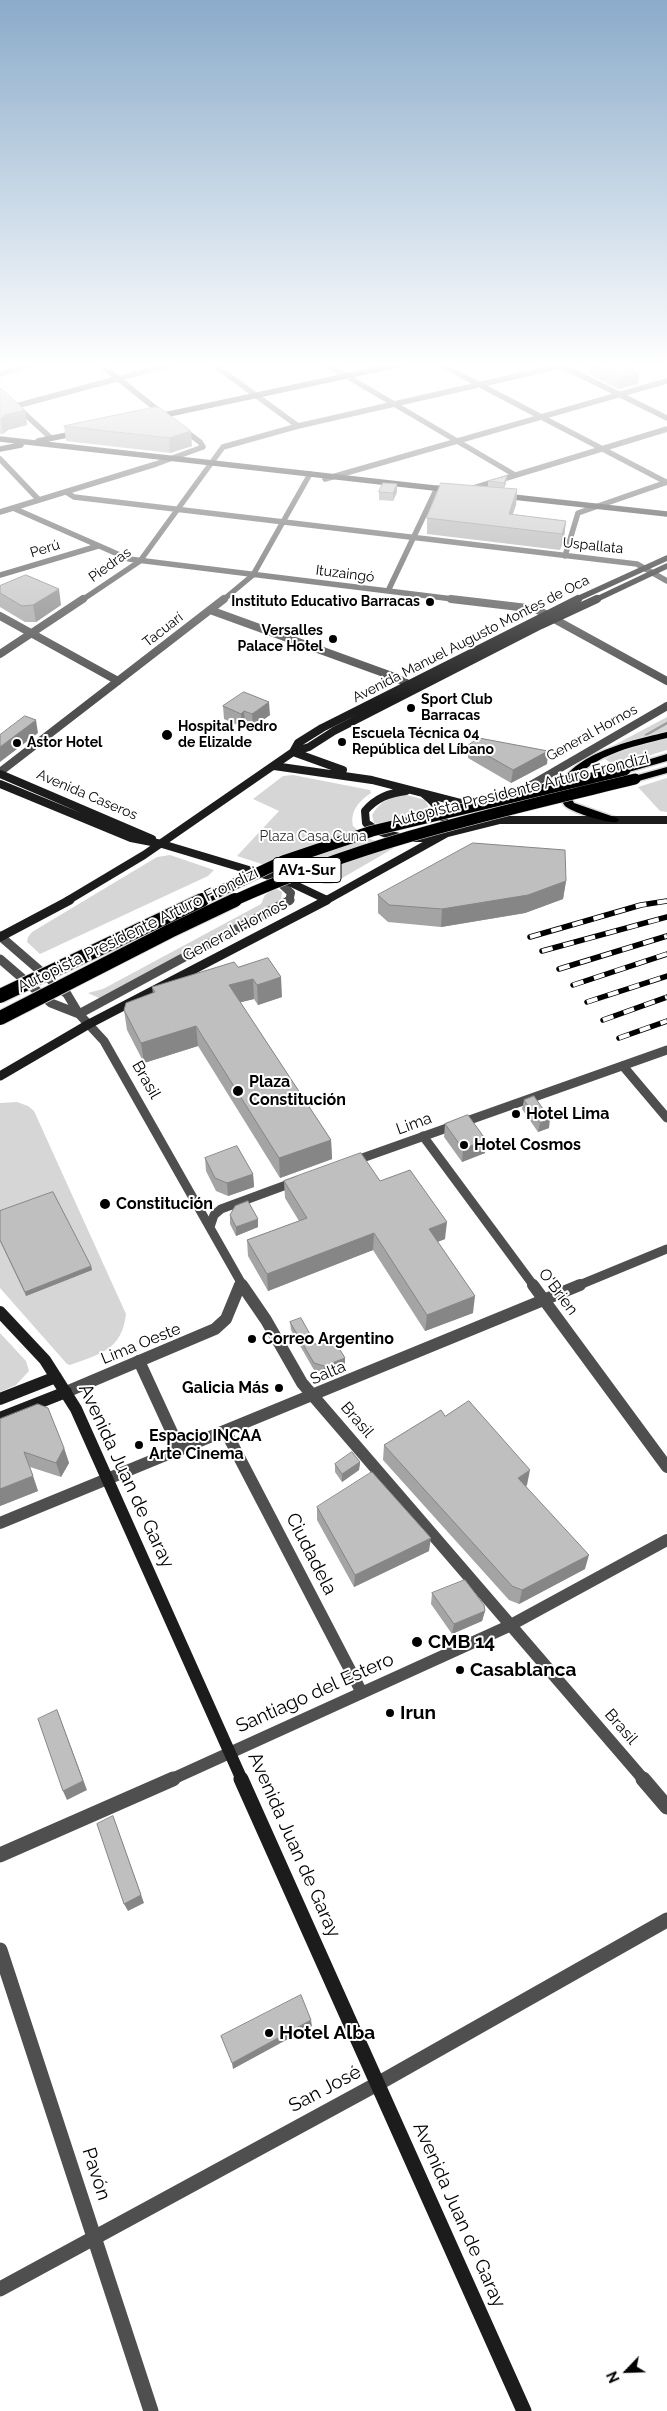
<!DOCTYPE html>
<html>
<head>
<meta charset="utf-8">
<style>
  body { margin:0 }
  #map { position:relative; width:667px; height:2411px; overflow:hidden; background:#fff; font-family:Raleway,sans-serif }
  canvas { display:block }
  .north { position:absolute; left:602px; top:2346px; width:50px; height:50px; -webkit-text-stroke:4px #fff; paint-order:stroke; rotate:246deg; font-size:14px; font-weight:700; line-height:20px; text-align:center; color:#000 }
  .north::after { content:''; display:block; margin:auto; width:18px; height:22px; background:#000; clip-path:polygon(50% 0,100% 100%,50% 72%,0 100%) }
</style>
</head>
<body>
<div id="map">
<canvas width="667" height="2411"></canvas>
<div class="north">N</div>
</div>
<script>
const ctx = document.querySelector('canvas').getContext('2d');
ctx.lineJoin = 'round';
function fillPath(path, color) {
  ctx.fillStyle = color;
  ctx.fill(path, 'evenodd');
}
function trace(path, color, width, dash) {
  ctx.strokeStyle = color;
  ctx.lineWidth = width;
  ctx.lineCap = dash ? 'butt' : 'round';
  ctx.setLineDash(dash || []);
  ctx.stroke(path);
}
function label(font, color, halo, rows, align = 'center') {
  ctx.font = font + ' Raleway,sans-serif';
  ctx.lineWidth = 4;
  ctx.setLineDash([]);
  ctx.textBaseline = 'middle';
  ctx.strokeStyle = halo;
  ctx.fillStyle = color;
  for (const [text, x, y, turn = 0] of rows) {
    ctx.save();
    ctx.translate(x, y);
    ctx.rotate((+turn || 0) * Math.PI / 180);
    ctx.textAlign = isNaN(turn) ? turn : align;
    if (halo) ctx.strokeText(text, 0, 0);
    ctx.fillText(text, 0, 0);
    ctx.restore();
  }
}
fillPath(new Path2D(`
  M667 717V732L607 749Z
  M667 737V750L615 766 605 759 623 749Z
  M293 775 370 790 371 793C359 801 350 811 353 826L365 837 394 848 332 884H324L237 856 279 811 253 799 283 776Z
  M667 778V812L660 811 638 787Z
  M407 795 425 800 430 810 379 824 374 823 372 815C380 801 391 796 407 795Z
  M170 855 214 870 208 876 40 954 27 942 28 937 32 932 157 857Z
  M275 888 282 892 281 900 104 997 99 998 88 993 103 989 261 904 265 895Z
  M17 1102 28 1106 34 1111 126 1314C122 1350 100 1354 70 1365L67 1364 0 1288V1103Z
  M0 1333 26 1361 29 1371 16 1385 0 1392Z`), '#d6d6d6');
trace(new Path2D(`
  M646 735 667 723`), '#9d9d9d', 2.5);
const motorway = new Path2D(`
  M667 732V738C634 746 581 757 568 792L574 803 617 818 619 820 617 822C609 824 571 812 565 806 562 802 559 797 557 793 538 800 482 821 466 805 472 800 502 803 513 801 524 798 549 784 558 789 572 753 633 740 667 732Z
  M667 754V761L625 773 619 770 621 768Z
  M667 767V773L635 782 629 779 631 777Z`);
trace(motorway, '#dbdbdb', 3);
trace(new Path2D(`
  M100 364 164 415
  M213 364 298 426
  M326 364 515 475
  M440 364 666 482
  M558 364 667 418
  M0 374 34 364
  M0 391 51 438
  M16 406 172 364
  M0 459 39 500
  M325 479 667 381
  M467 490 667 429
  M66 492 74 497 637 564 667 581
  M13 508 129 559 461 600
  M0 512 156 464 203 447 200 442 181 428
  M565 556 578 513 667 482
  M0 575 98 546
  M388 591 437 488
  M82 600 140 561 223 447 298 426 561 366
  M223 600 253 575 310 474`), '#4f4f4f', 5.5);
trace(new Path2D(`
  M451 599 536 609 667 681
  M210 610 392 676 417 688
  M0 616 118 681
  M0 654 83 599
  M0 772 224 599`), '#4f4f4f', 8);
trace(new Path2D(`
  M623 1066 667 1118
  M423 1136 534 1286`), '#4f4f4f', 9);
trace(new Path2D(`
  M533 1285 667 1467
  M139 1361 180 1450
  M226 1432 362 1693
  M170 1780 509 1626 667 1540`), '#4f4f4f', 12);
trace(new Path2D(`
  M0 1855 173 1779
  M0 2289 379 2083 667 1920`), '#4f4f4f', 15);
trace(new Path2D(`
  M531 785 667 706
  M277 880 291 893 289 901`), '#4f4f4f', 8);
trace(new Path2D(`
  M0 936 67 994 79 1014 104 1041 243 1286
  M0 959 51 1003 79 1014
  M79 1014 290 900
  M351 1162 667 1050
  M210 1227 214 1215 221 1209 297 1181
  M240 1286 241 1283
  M577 1286 667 1249`), '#4f4f4f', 9);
trace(new Path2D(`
  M242 1285 266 1320 302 1383 644 1780
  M66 1392 215 1329 226 1319 240 1285
  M0 1523 580 1285`), '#4f4f4f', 12);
trace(new Path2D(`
  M643 1779 667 1807
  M0 1950 151 2411`), '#4f4f4f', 15);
trace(new Path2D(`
  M155 417 402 364
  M0 439 452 490
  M38 441 77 433
  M0 449 21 445
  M504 496 667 514
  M575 600 667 558
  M595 600 667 566`), '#1c1c1c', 5.5);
trace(new Path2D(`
  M293 752 298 743 322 728 578 599
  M293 752 343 770
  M274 766 372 780 469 805
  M0 774 152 839
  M0 784 131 838 162 844 289 882 325 899
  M406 791C389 793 376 798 365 811L366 823C388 840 412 839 438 837
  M424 794C437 804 446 816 447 833
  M67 901 144 855 293 752 309 747 334 731 541 625 597 599
  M325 901 447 833 499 820H667`), '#1c1c1c', 8);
trace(new Path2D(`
  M0 937 70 900
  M0 1076 89 1024 327 900`), '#1c1c1c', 9);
trace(new Path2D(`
  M0 1312 45 1360 76 1409 242 1780
  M0 1399 56 1377
  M0 1418 66 1392`), '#1c1c1c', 12);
trace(new Path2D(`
  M241 1779 524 2411`), '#1c1c1c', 15);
fillPath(motorway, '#000');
const rail = new Path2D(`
  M530 937 641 905 667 901
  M542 951 667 917
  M559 969 667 936
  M573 985 667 954
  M587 1002 667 976
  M603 1020 667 997
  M619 1038 667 1021`);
trace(rail, '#000', 5.5);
trace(rail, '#fff', 4, [11]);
const motorwayBridgeFar1 = new Path2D(`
  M199 901 283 861 372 831 625 770
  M233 901C365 841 495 813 635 779`);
const motorwayBridge = new Path2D(`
  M0 996 202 900
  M0 1018 170 931 235 900`);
trace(motorwayBridgeFar1, '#dbdbdb', 12, []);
trace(motorwayBridge, '#dbdbdb', 16, []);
trace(motorwayBridgeFar1, '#000', 11);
trace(motorwayBridge, '#000', 14);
fillPath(new Path2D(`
  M589 364H622L639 373 638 384 618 389 588 374Z
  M0 388 25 410 27 425 8 430 3 434H0Z
  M155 407 192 446 170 453 66 441 64 426Z
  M488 481 506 483 504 488 517 489 516 505 512 514 566 521 564 537 560 550 427 534V518L488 487Z
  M397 484V492L393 501 379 500V492Z
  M0 586 61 605 36 622H25L0 607Z
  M223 706 270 715 253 727 245 724 242 727 224 719Z
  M469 745 548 751 547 764 511 783 468 758Z
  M566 881 563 899 525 913 441 927 388 922 378 913V895Z
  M238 967 282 997 258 1005 254 999 240 1002 331 1140 332 1159 280 1178 198 1046 144 1063 127 1030 124 1010 153 993 152 987Z
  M524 1100 549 1128 538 1132 522 1109Z
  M445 1124 486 1140 485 1153 462 1162 444 1137Z
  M205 1158 253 1174 254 1187 228 1196 216 1191 206 1171Z
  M284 1181H380L445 1239 438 1242 473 1313 425 1331 373 1250 268 1291 248 1256 247 1240 299 1221 285 1198Z
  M0 1211 91 1266 92 1270 26 1296 0 1241Z
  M230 1215 258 1227 236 1236 230 1224Z
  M290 1322 316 1345 345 1358V1365L324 1373 314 1370 291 1330Z
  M445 1416 527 1485 526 1486 585 1569 519 1604 509 1600 383 1460 384 1445Z
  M0 1419 64 1448 69 1463 61 1477 30 1467 38 1491 0 1506Z
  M360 1462 359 1470 342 1482 335 1472V1464Z
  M317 1507 429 1551 354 1587 317 1520Z
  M432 1593 485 1611 482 1621 452 1634 431 1604Z`), '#a4a4a4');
fillPath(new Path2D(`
  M639 373 638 384 618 389 620 378Z
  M25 410 27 425 8 430 3 434 1 419 5 415Z
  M191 431 192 446 170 453 169 438Z
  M507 476 506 483 503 491 504 483Z
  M397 484V492L393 501V493Z
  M517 489 516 505 508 528 509 514Z
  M566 521 564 537 560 550 562 534Z
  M59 589 61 605 36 622 33 605Z
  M269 702 270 715 253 727 252 714Z
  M244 711 245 724 242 727 241 714Z
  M36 720 38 733 0 762V747Z
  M548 751 547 764 511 783 513 770Z
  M566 881 563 899 525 913 441 927 442 909Z
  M281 977 282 997 258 1005 257 985Z
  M253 979 254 999 230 1005 229 985Z
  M196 1026 198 1046 144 1063 141 1043Z
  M550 1119 549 1128 538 1132 540 1123Z
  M331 1140 332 1159 280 1178 279 1158Z
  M486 1140 485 1153 462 1162 463 1149Z
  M253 1174 254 1187 228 1196 227 1183Z
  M258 1219V1227L236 1236V1227Z
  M447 1222 445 1239 428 1245 429 1229Z
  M374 1233 373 1250 268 1291 267 1274Z
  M91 1266 92 1270 26 1296 25 1292Z
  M475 1296 473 1313 425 1331 427 1315Z
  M345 1358V1365L324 1373V1366Z
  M64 1448 69 1463 61 1477 56 1463Z
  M360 1462 359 1470 342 1482V1474Z
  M530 1470 527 1485 515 1493 518 1478Z
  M33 1476 38 1491 0 1506V1489Z
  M431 1538 429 1551 354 1587 355 1575Z
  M589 1555 585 1569 519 1604 522 1590Z
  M485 1611 482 1621 452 1634 454 1624Z
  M57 1710 87 1790 67 1800 63 1791Z
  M113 1816 144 1903 128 1911 124 1904Z
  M311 2020 312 2026 233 2069 232 2063Z`), '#868686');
const building = new Path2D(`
  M593 364H622L639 373 620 378Z
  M0 388 25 410 5 415 0 419Z
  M155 407 160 408 191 431 169 438 64 426Z
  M507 476 504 483 488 481Z
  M383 483 397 484 393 493 379 492Z
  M441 483 517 489 509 514 566 521 562 534 427 518Z
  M26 575 59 589 33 605 22 606 0 593V586Z
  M244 692 269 702 252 714 244 711 241 714 223 706Z
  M25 716 36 720 0 747V735Z
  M479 738 548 751 513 770 469 745Z
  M473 843 565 850 566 881 528 895 442 909 389 905 378 895Z
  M268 958 281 977 257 985 253 979 229 985 331 1140 279 1158 196 1026 141 1043 124 1010 126 1003 155 992 152 987 234 962 238 967Z
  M534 1096 550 1119 540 1123 524 1100Z
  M468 1115 486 1140 463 1149 445 1124Z
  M237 1146 253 1174 227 1183 215 1178 205 1158Z
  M361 1153 380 1181 410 1170 447 1222 429 1229 475 1296 427 1315 374 1233 267 1274 247 1240 307 1218 284 1181Z
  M53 1192 91 1266 25 1292 0 1240V1211Z
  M248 1201 258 1219 236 1227 230 1215 235 1206Z
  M301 1318 316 1345 333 1338 345 1358 324 1366 314 1363 290 1322Z
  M469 1401 530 1470 518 1478 589 1555 522 1590 512 1586 384 1445 441 1410 445 1416Z
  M38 1404 48 1408 64 1448 56 1463 24 1452 33 1476 0 1489V1419Z
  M352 1452 360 1462 342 1474 335 1464Z
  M372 1472 431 1538 355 1575 317 1507Z
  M465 1580 484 1605 485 1611 454 1624 432 1593Z
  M57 1710 83 1781 63 1791 38 1719Z
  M113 1816 141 1895 124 1904 97 1824Z
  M301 1995 311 2020 232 2063 221 2036Z`);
fillPath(building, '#bfbfbf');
trace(building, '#868686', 1);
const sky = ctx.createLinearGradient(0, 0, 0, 702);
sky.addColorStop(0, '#8aabca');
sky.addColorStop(0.52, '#fff');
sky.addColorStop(1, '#ffffff00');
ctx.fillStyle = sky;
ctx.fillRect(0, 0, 667, 702);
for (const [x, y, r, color] of [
  [430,602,5,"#000"],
  [333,639,5,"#000"],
  [411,708,5,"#000"],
  [167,735,6,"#000"],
  [342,742,5,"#000"],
  [17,743,5,"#000"],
  [238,1091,6,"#000"],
  [516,1114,5,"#000"],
  [464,1145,5,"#000"],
  [105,1204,6,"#000"],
  [252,1339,5,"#000"],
  [279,1388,5,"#000"],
  [139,1445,5,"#000"],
  [417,1642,6,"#000"],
  [460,1670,5,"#000"],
  [390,1713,5,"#000"],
  [269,2033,5,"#000"]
]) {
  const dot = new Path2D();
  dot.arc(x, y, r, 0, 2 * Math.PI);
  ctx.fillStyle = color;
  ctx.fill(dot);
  trace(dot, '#fff', 2);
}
label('14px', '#000', '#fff', [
  ["Uspallata",593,546,6],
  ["Perú",45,549,-17],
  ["Piedras",110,565,-36],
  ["Ituzaingó",345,574,7],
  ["Tacuarí",163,630,-38],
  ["Avenida Manuel Augusto Montes de Oca",471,639,-27],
  ["General Hornos",592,733,-29],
  ["Avenida Caseros",87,795,23]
]);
label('bold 14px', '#000', '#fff', [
  ["Instituto Educativo Barracas",420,602,"right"],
  ["Versalles",323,631,"right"],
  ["Palace Hotel",323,647,"right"],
  ["Sport Club",421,700],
  ["Barracas",421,716],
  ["Hospital Pedro",178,727],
  ["de Elizalde",178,743],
  ["Escuela Técnica 04",352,734],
  ["República del Líbano",352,750],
  ["Astor Hotel",27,743]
], 'left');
label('14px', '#2d2d2d', '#fff', [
  ["Plaza Casa Cuna",313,837]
]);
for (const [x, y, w] of [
  [307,870,68]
]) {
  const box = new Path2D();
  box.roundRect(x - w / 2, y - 12.5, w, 25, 4);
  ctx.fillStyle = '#fff';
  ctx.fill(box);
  trace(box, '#000', 1);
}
label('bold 15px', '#000', null, [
  ["AV1-Sur",307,870]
]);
label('16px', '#000', '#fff', [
  ["Autopista Presidente Arturo Frondizi",520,790,-14],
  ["Autopista Presidente Arturo Frondizi",138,930,-26],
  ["General Hornos",235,930,-28],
  ["Brasil",146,1080,60],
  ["Lima",414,1124,-20],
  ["O'Brien",558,1292,53],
  ["Lima Oeste",141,1344,-22],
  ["Salta",328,1373,-23],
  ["Brasil",357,1420,49],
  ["Brasil",621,1727,49]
]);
label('bold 16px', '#000', '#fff', [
  ["Plaza",249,1082],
  ["Constitución",249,1100],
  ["Hotel Lima",526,1114],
  ["Hotel Cosmos",474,1145],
  ["Constitución",116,1204],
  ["Correo Argentino",262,1339],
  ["Galicia Más",269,1388,"right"],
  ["Espacio INCAA",149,1436],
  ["Arte Cinema",149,1454]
], 'left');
label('19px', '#000', '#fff', [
  ["Avenida Juan de Garay",126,1476,65],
  ["Ciudadela",311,1554,63],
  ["Santiago del Estero",315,1693,-24],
  ["Avenida Juan de Garay",294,1845,66],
  ["San José",325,2089,-28],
  ["Pavón",96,2174,72],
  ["Avenida Juan de Garay",459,2215,66]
]);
label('bold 19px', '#000', '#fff', [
  ["CMB 14",428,1642],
  ["Casablanca",470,1670],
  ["Irun",400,1713],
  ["Hotel Alba",279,2033]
], 'left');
</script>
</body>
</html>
